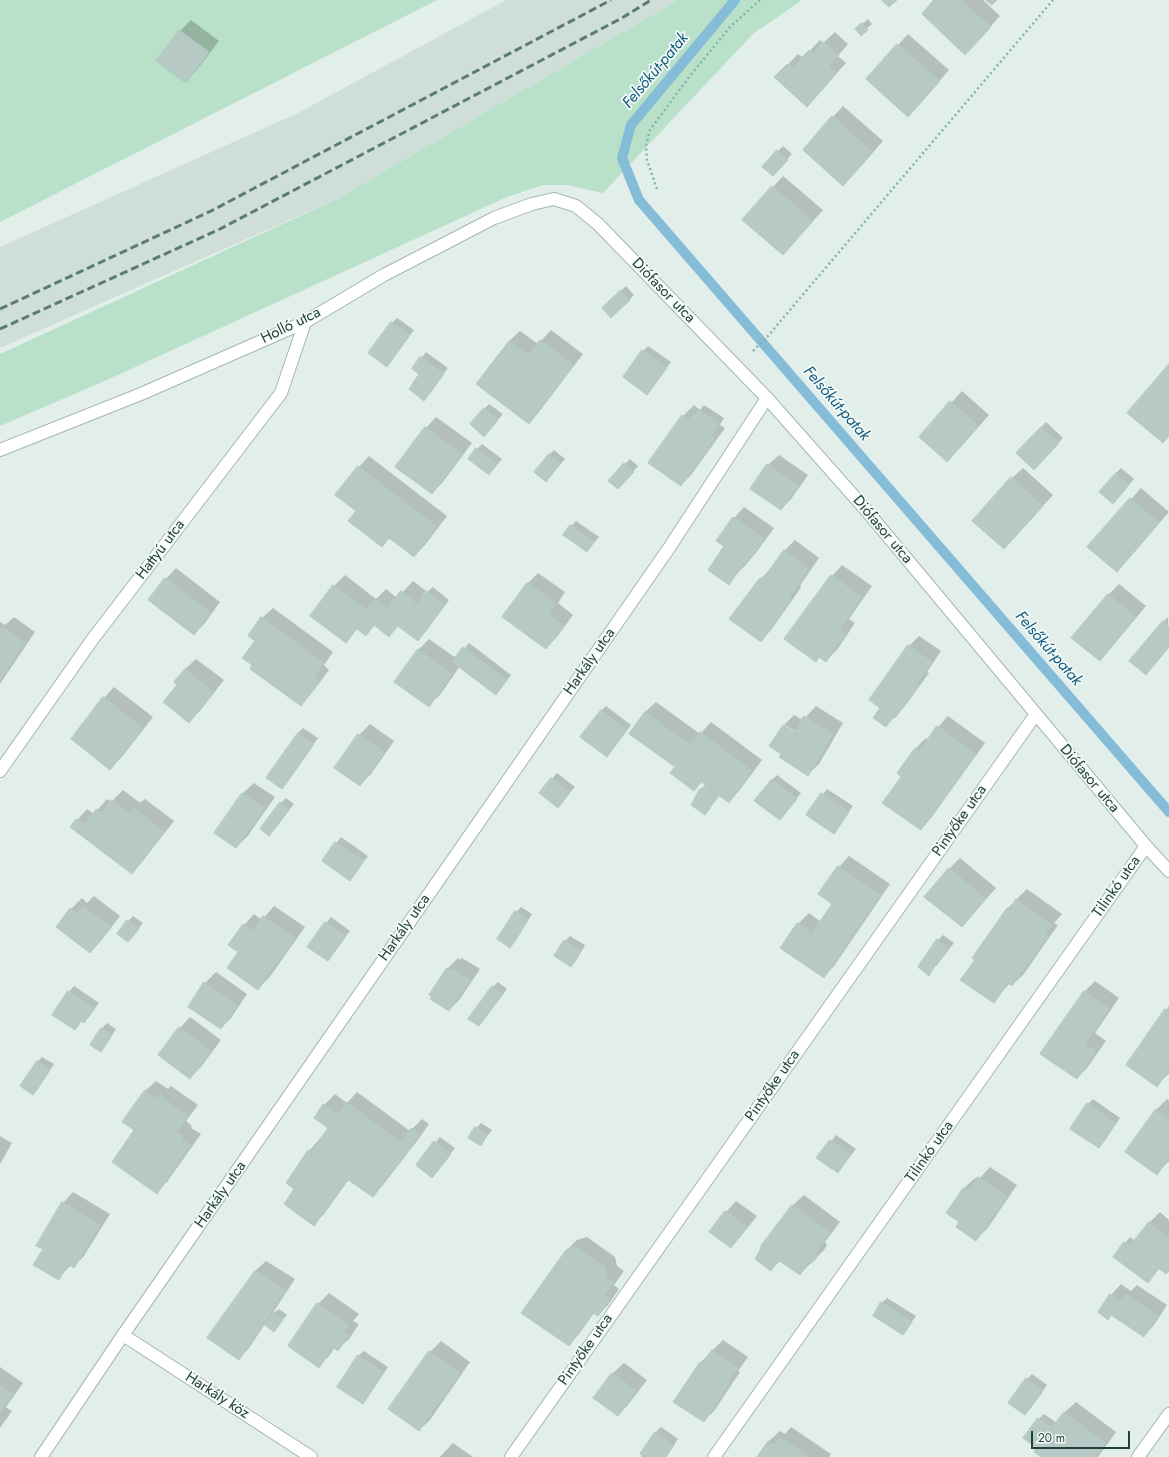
<!DOCTYPE html>
<html>
<head>
<meta charset="utf-8">
<style>
  body { margin:0 }
  #map { position:relative; width:1169px; height:1457px; overflow:hidden; background:#e2eeea; font-family:Jost,sans-serif }
  canvas { display:block }
  .scale { position:absolute; left:1031px; top:1431px; width:99px; height:18px; box-sizing:border-box; border:2px solid #20403d; border-top:0; padding-left:5px; font-size:12px; line-height:14px; white-space:nowrap; color:#20403d; -webkit-text-stroke:3px #f3faf7; paint-order:stroke }
</style>
</head>
<body>
<div id="map">
<canvas width="1169" height="1457"></canvas>
<div class="scale">20 m</div>
</div>
<script>
const ctx = document.querySelector('canvas').getContext('2d');
ctx.lineJoin = 'round';
function fillPath(path, color) {
  ctx.fillStyle = color;
  ctx.fill(path, 'evenodd');
}
function trace(path, color, width, dash) {
  ctx.strokeStyle = color;
  ctx.lineWidth = width;
  ctx.lineCap = dash ? 'butt' : 'round';
  ctx.setLineDash(dash || []);
  ctx.stroke(path);
}
function label(font, color, halo, rows, align = 'center') {
  ctx.font = font + ' Jost,sans-serif';
  ctx.lineWidth = 3.5;
  ctx.setLineDash([]);
  ctx.textBaseline = 'middle';
  ctx.strokeStyle = halo;
  ctx.fillStyle = color;
  for (const [text, x, y, turn = 0] of rows) {
    ctx.save();
    ctx.translate(x, y);
    ctx.rotate((+turn || 0) * Math.PI / 180);
    ctx.textAlign = isNaN(turn) ? turn : align;
    if (halo) ctx.strokeText(text, 0, 0);
    ctx.fillText(text, 0, 0);
    ctx.restore();
  }
}
fillPath(new Path2D(`
  M506 0H678L337 199 0 348V247L300 112Z`), '#d0deda');
fillPath(new Path2D(`
  M0 0H437L0 222Z
  M678 0H802L753 34 603 193 567 185H543L507 197 109 379 0 426V354L337 199Z`), '#b9e1ca');
fillPath(new Path2D(`
  M936 0H983L1000 16 976 43Z
  M868 19 872 24 861 34 862 24Z
  M191 20 219 41 196 71 186 82 158 61 180 31Z
  M835 32 848 44 838 56 846 63 817 95 776 77 798 54 803 58 820 40 823 43Z
  M908 34 949 70 919 105 867 79Z
  M843 106 883 141 854 174 833 117Z
  M783 146 792 154 778 170V151Z
  M783 176 823 210 783 254 773 187Z
  M626 286 634 295 629 300 608 303Z
  M397 318 414 330 387 366 392 323Z
  M551 330 583 354 539 412 529 423 477 384 509 341 520 331 538 344Z
  M648 346 671 362 647 393 643 351Z
  M426 352 448 368 424 399 421 374 413 369Z
  M962 391 989 415 958 450 920 437Z
  M489 404 503 414 489 430 484 409Z
  M694 405 700 410 704 405 724 418 720 425 725 428 691 475 681 485 683 416Z
  M436 417 472 443 442 483 432 493 426 428Z
  M1046 422 1063 438 1039 463 1018 453Z
  M482 444 502 459 489 474 477 449Z
  M554 450 565 459 551 475 549 455Z
  M779 455 808 475 791 499 781 509 768 465Z
  M369 456 447 516 425 545 414 556 390 537 382 546 357 511 359 467Z
  M630 459 638 466 623 483 625 464Z
  M1023 468 1053 495 1014 537 1012 478Z
  M1121 468 1134 479 1118 498 1116 473Z
  M1141 488 1169 512 1127 560 1089 546Z
  M744 507 774 528 755 554 729 583 725 546 734 518Z
  M576 521 599 537 587 551 571 526Z
  M795 540 819 558 801 584 800 589 771 630 761 641 760 580 771 568 784 551Z
  M842 565 872 586 849 619 855 623 837 650 826 660 820 657 816 661 832 576Z
  M176 568 220 602 205 623 194 634 150 599 166 579Z
  M538 573 565 592 558 603 573 615 557 637 546 648 504 617 528 583Z
  M345 575 376 599 386 589 397 598 413 581 426 591 423 594 424 595 433 587 449 600 423 635 403 622 389 635 375 625 366 634 358 628 346 642 311 616 334 586Z
  M1119 584 1146 606 1110 649 1100 660 1108 595Z
  M273 608 333 652 324 665 329 670 311 694 300 705 254 665 256 640 262 618Z
  M14 617 35 632 0 684V622L5 625Z
  M1168 617 1169 647 1146 674 1163 622Z
  M919 636 941 651 927 672 929 673 905 706 886 726 882 708 909 646Z
  M429 639 456 658 469 643 511 675 496 694 460 666 440 695 429 705 418 650Z
  M196 659 224 680 200 711 189 721 179 684 185 669Z
  M114 687 153 717 121 758 110 768 72 739 104 698Z
  M656 702 700 734 711 722 762 760 739 791 729 801 720 795 705 814 700 791 706 785 702 781 694 790 679 764 676 762 645 712Z
  M606 706 631 725 607 756 601 711Z
  M816 706 843 723 819 764 808 774 784 725 794 715 803 720ZM785 725 800 734 799 735 785 727Z
  M948 716 985 743 931 818 921 829 902 776 915 749 926 738 928 740 938 727Z
  M370 724 394 741 371 774 360 785 336 768 359 735Z
  M303 728 318 738 287 783 282 788 267 777 298 733Z
  M557 773 575 787 558 807 540 793Z
  M777 775 801 793 780 819 772 780Z
  M254 783 275 797 247 837 236 847 215 833 243 793Z
  M827 789 853 806 834 832 808 814Z
  M123 790 139 802H141L145 799 174 821 142 862 132 873 71 827 87 809 94 814 107 799 111 802Z
  M286 798 294 804 269 835 281 803Z
  M341 837 368 856 350 879 323 861Z
  M849 856 890 884 834 966 824 976 782 947 798 924 809 913 821 922 834 904 839 867Z
  M960 858 996 888 962 926 949 869Z
  M1027 889 1062 914 1054 923 1058 925 1023 975 1012 985 1010 983 993 1002 976 960 973 958 1008 908Z
  M94 896 120 916 101 941 90 952 71 909 82 898 87 903Z
  M274 906 305 927 269 978 258 988 240 952 244 925 254 914 262 920Z
  M521 907 532 914 515 942 510 947 516 912Z
  M133 916 143 923 128 941V921Z
  M331 917 350 931 328 960 309 946Z
  M943 935 954 943 929 974 938 940Z
  M570 936 585 945 576 961 571 966 565 941Z
  M458 958 460 960 462 958 480 969 460 999 449 1010 447 969Z
  M216 972 247 994 231 1018 221 1028 205 983Z
  M1095 981 1119 998 1095 1033 1106 1041 1087 1068 1077 1078 1084 992Z
  M498 982 507 989 479 1025 493 987Z
  M74 986 99 1003 89 1017 84 1022 82 1020 75 1029 69 992Z
  M1169 1006V1073L1157 1086 1127 1065Z
  M190 1017 221 1040 201 1067 190 1077 180 1028Z
  M107 1023 116 1029 106 1045 101 1051 91 1045 102 1028Z
  M42 1057 54 1064 38 1089 33 1094 37 1062Z
  M156 1081 168 1089 171 1086 198 1105 186 1121 192 1126 191 1128 201 1134 167 1182 156 1192 135 1130 145 1091Z
  M357 1092 410 1131 422 1119 429 1124 420 1137 383 1185 372 1195 349 1179 324 1214 314 1224 295 1189 309 1151 329 1128 324 1105 335 1094 347 1103Z
  M1093 1099 1120 1118 1104 1142 1099 1147 1088 1104Z
  M1167 1099 1169 1101V1161L1157 1173 1156 1110Z
  M481 1123 492 1130 485 1139 480 1145 476 1128Z
  M836 1135 856 1149 838 1172 818 1158Z
  M0 1136 12 1143 0 1164Z
  M440 1137 455 1148 432 1176 417 1165Z
  M990 1167 1017 1185 987 1229 976 1239 961 1222 947 1213 964 1188 975 1178 978 1180Z
  M73 1192 110 1214 84 1256 74 1266 71 1265 58 1279 44 1249 63 1203Z
  M804 1195 840 1222 825 1242 827 1245 824 1250 800 1274 781 1260 771 1270 762 1246 793 1205Z
  M736 1201 757 1216 741 1236 731 1247 711 1232 726 1212Z
  M1160 1212 1169 1220V1270L1160 1268 1152 1277 1114 1256 1130 1237 1135 1241 1149 1223Z
  M587 1237 615 1257 617 1266 624 1271 614 1285 619 1289 608 1305 598 1315 594 1313 579 1334 569 1344 566 1251 577 1240Z
  M266 1261 295 1279 272 1314 279 1309 287 1315 274 1330 265 1324 249 1348 239 1359 255 1271Z
  M1121 1284 1131 1291 1137 1285 1167 1305 1154 1325 1144 1336 1112 1315 1108 1319 1111 1295Z
  M329 1293 359 1314 353 1321 359 1324 349 1339 338 1349 335 1347 329 1356 318 1366V1304Z
  M887 1298 916 1316 903 1334 882 1303Z
  M723 1340 748 1357 738 1371 740 1372 714 1411 703 1421 700 1363Z
  M441 1341 470 1362 430 1420 419 1430 390 1409 430 1352Z
  M364 1351 388 1367 368 1397 363 1402 358 1356Z
  M624 1363 647 1380 628 1405 618 1415 594 1398 613 1373Z
  M0 1367 23 1383 6 1407 12 1411 0 1428Z
  M1032 1374 1047 1385 1030 1409 1027 1379Z
  M1076 1402 1116 1432 1098 1457H1043L1039 1419 1044 1414 1057 1423 1065 1412Z
  M661 1427 678 1439 666 1457H641L643 1455 641 1454 656 1432Z
  M791 1427 831 1454 829 1457H758L769 1441 780 1431 785 1434Z
  M453 1443 473 1457H440Z`), '#0003');
trace(new Path2D(`
  M735 0 631 125 622 158 639 200 1169 812`), '#85bdd8', 10);
const building = new Path2D(`
  M882 0H897L889 7Z
  M934 0H961L991 27 965 55 922 14Z
  M986 0H997L992 5Z
  M862 23 868 30 861 36 855 29Z
  M179 30 209 52 186 83 156 61Z
  M823 42 839 55 828 67 836 74 807 107 774 77 787 64 792 68 809 50 813 54Z
  M897 44 940 81 908 117 866 79Z
  M832 116 873 152 843 186 803 150Z
  M777 150 788 160 773 176 762 167Z
  M772 186 813 221 783 255 742 220Z
  M621 290 630 300 611 318 602 308Z
  M391 322 410 335 387 367 368 353Z
  M540 340 574 365 529 424 476 384 509 341 528 355Z
  M642 350 667 368 647 395 623 377Z
  M420 357 444 374 424 401 409 389 419 374 412 369Z
  M1169 364V436L1163 443 1127 413Z
  M950 401 979 426 947 462 919 437Z
  M484 408 498 420 484 437 470 424Z
  M699 410 719 423 712 437 688 420Z
  M682 415 715 439 681 486 648 463Z
  M425 427 462 454 432 494 395 467Z
  M1041 427 1059 443 1034 470 1016 453Z
  M476 448 497 464 489 475 468 459Z
  M549 454 560 464 546 482 534 472Z
  M624 463 634 472 618 489 608 481Z
  M767 464 798 486 781 510 750 489Z
  M358 466 437 527 414 557 389 538 382 547 348 521 356 511 335 495Z
  M1116 473 1129 485 1113 504 1099 492Z
  M1011 477 1043 506 1004 549 972 521Z
  M1130 498 1159 523 1117 572 1087 547Z
  M733 517 764 539 745 566 743 564 729 585 708 570 724 546 716 541Z
  M570 525 594 542 587 552 563 535Z
  M784 550 809 569 791 595 790 601 761 642 729 619 759 579 765 576Z
  M831 575 862 597 839 630 846 634 826 662 819 657 816 662 784 639Z
  M165 578 211 613 194 635 148 600Z
  M527 583 556 603 548 614 564 626 546 649 502 617Z
  M333 585 369 612 346 643 310 616Z
  M401 591 416 602 389 637 374 625 366 636 357 629 369 612 366 610 375 599 387 608Z
  M427 591 445 605 418 641 399 627Z
  M1108 594 1136 617 1100 661 1071 638Z
  M261 617 324 663 314 676 320 681 301 706 250 669 252 665 242 658 255 641 248 636Z
  M1163 621 1169 627V647L1146 675 1129 661Z
  M3 627 25 643 0 680V630Z
  M908 645 932 662 917 683 920 684 895 718 893 717 886 727 873 718 880 708 869 700Z
  M463 647 507 680 496 695 452 662Z
  M418 649 452 674 429 707 394 682Z
  M185 669 214 692 189 723 163 702 177 685 174 682Z
  M103 697 143 728 110 770 71 739Z
  M601 710 627 730 607 757 580 737Z
  M645 712 689 744 674 766 629 734Z
  M804 716 833 734 808 776 779 757 781 754 769 746 783 725 795 732Z
  M937 726 976 754 921 830 882 803 901 777 897 773 915 748 919 751Z
  M700 732 752 771 729 803 701 782 694 791 670 773 677 764 676 763Z
  M298 733 314 744 282 789 266 778Z
  M358 734 384 752 360 786 334 768Z
  M551 778 570 792 558 808 539 793Z
  M772 779 797 799 780 820 754 801Z
  M706 786 719 795 705 815 691 805 699 790Z
  M242 793 265 808 236 848 214 833Z
  M821 793 849 812 834 834 806 815Z
  M111 800 128 812V811L131 812 134 808 164 832 132 874 70 827 76 819 84 825 96 809 102 813Z
  M280 802 290 809 269 836 260 829Z
  M335 842 364 861 350 881 322 861Z
  M838 866 880 895 824 978 780 948 797 923 812 933 832 904 818 894Z
  M949 868 986 899 962 927 924 897Z
  M1016 899 1052 925 1044 934 1048 936 1012 986 1008 983 994 1003 960 980 975 960 972 958 1007 908 1010 910Z
  M83 906 111 927 90 953 56 927 70 908 77 913Z
  M515 911 528 920 510 948 497 939Z
  M263 916 295 938 258 990 227 968 238 952 228 945 243 924 253 931Z
  M127 920 139 929 128 942 117 934Z
  M325 922 346 936 328 961 307 947Z
  M937 939 949 949 936 966 935 965 929 976 918 967Z
  M564 940 581 951 571 967 554 956Z
  M447 968 449 970 451 968 470 980 449 1011 430 999 432 996 429 995Z
  M204 982 237 1005 221 1029 188 1007Z
  M492 986 503 994 479 1026 468 1019Z
  M68 991 95 1008 84 1023 81 1021 75 1030 52 1015Z
  M1084 991 1109 1009 1085 1044 1096 1051 1077 1079 1040 1054Z
  M1165 1009 1169 1011V1070L1157 1087 1126 1065Z
  M179 1027 211 1051 190 1079 158 1055Z
  M101 1028 112 1035 101 1052 90 1045Z
  M37 1061 50 1070 33 1095 20 1086Z
  M145 1090 157 1099 159 1095 188 1116 177 1132 183 1136 181 1139 191 1145 157 1194 112 1162 134 1130 122 1122Z
  M346 1102 401 1142 411 1128 419 1135 410 1149 373 1197 347 1179 314 1226 284 1204 294 1189 286 1183 308 1150 311 1152 328 1128 314 1118 323 1104 338 1114Z
  M1087 1103 1116 1123 1099 1148 1070 1129Z
  M1156 1109 1169 1119V1158L1157 1175 1125 1152Z
  M475 1127 487 1135 481 1146 468 1138Z
  M830 1140 851 1154 838 1173 816 1158Z
  M434 1141 451 1154 432 1178 416 1165Z
  M978 1177 1007 1196 976 1241 956 1227 959 1222 946 1213 963 1188 969 1191Z
  M62 1202 100 1225 74 1268 68 1264 59 1280 33 1265 43 1249 36 1246Z
  M792 1205 830 1232 815 1253 817 1257 813 1262H809L800 1275 778 1260 771 1271 755 1259 761 1248V1246Z
  M725 1211 747 1227 731 1248 709 1232Z
  M1149 1222 1169 1238V1271L1166 1274 1130 1246Z
  M1124 1242 1159 1268 1148 1283 1113 1257Z
  M576 1247 605 1267 607 1277 614 1282 604 1296 610 1299 598 1316 593 1313 569 1346 521 1313 566 1250Z
  M255 1271 286 1290 239 1360 207 1338Z
  M1110 1294 1121 1302 1126 1294 1158 1316 1144 1337 1111 1315 1108 1320 1098 1312Z
  M881 1302 912 1322 903 1335 873 1316Z
  M317 1303 349 1325 344 1332 349 1335 338 1351 333 1347 319 1368 288 1346Z
  M273 1313 283 1320 274 1332 265 1325Z
  M712 1350 738 1368 728 1382 730 1383 704 1422 673 1402 700 1362 702 1364Z
  M429 1351 460 1373 419 1431 388 1409Z
  M358 1355 384 1372 363 1404 337 1387Z
  M612 1373 637 1391 618 1416 593 1398Z
  M1026 1378 1043 1391 1025 1415 1008 1403Z
  M0 1385 13 1394 0 1413Z
  M1064 1412 1106 1443 1096 1457H1041L1034 1452Z
  M1038 1418 1052 1428 1037 1448 1023 1438Z
  M655 1432 674 1445 666 1457H644L640 1454Z
  M780 1437 809 1457H757L768 1441 774 1445Z`);
fillPath(building, '#b7c9c4');
trace(building, '#b4c8c3', 1);
const minor = new Path2D(`
  M0 450 141 394 305 322 384 275 444 244 494 218 532 204 554 199 576 206 598 224 767 398 866 510 1146 846 1169 871
  M0 771 92 640 281 393 305 322
  M123 1335 311 1457
  M41 1457 123 1335 669 548 767 398
  M511 1457 1036 714
  M714 1457 1146 846
  M1138 1457 1169 1414`);
trace(minor, '#a4b6b3', 14);
trace(new Path2D(`
  M657 189 647 160 646 145 650 130 689 77 730 27 760 0
  M753 351 767 337 1053 0`), '#7fb4ad', 2.5, [2, 3]);
trace(minor, '#fff', 12);
trace(new Path2D(`
  M0 309 211 211 611 0
  M0 329 220 229 622 18 651 0`), '#5a7c79', 3, [8, 4]);
label('15px', '#20403d', '#f3faf7', [
  ["Diófasor utca",663,291,46],
  ["Holló utca",291,326,-26],
  ["Diófasor utca",882,530,50],
  ["Hattyú utca",161,550,-53],
  ["Harkály utca",590,662,-55],
  ["Diófasor utca",1089,779,50],
  ["Pintyőke utca",960,821,-55],
  ["Tilinkó utca",1117,887,-55],
  ["Harkály utca",405,928,-55],
  ["Pintyőke utca",773,1086,-55],
  ["Tilinkó utca",930,1152,-55],
  ["Harkály utca",221,1195,-55],
  ["Pintyőke utca",586,1350,-55],
  ["Harkály köz",217,1396,33]
]);
label('italic 16px', '#145d82', '#f3faf7', [
  ["Felsőkút-patak",656,71,-50],
  ["Felsőkút-patak",836,404,49],
  ["Felsőkút-patak",1048,649,49]
]);
</script>
</body>
</html>
